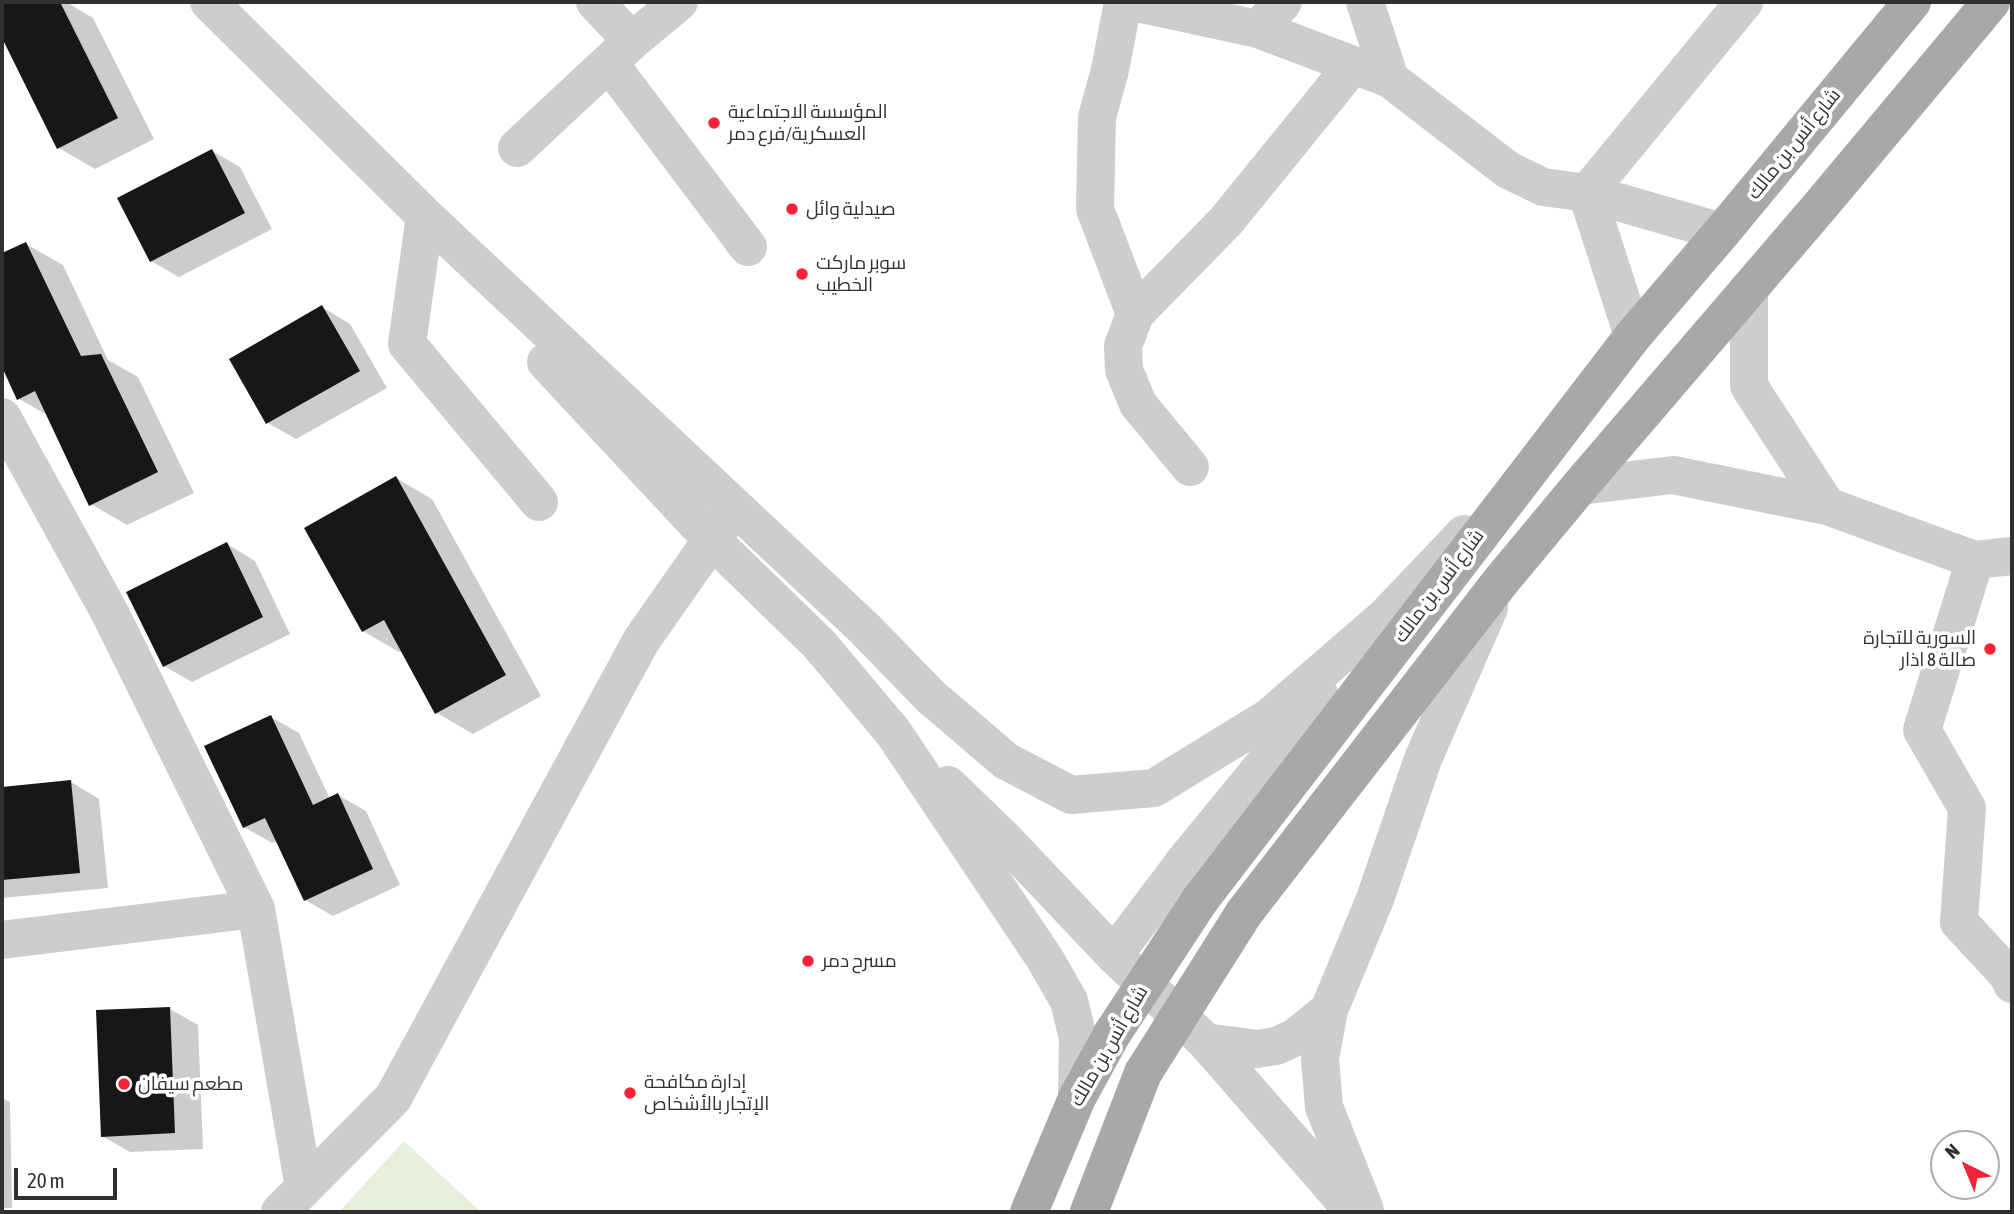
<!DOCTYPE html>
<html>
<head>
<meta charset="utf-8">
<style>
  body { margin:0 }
  #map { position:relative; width:2014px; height:1214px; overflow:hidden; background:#fff; font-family:"Asap Condensed",sans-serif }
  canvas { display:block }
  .frame { position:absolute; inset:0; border:4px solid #303030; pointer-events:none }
  .north { position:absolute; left:1930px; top:1130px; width:70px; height:70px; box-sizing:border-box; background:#fff; border:2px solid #acacac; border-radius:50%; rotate:317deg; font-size:19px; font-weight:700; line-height:28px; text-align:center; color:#303030 }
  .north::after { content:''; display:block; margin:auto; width:24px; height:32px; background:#f52338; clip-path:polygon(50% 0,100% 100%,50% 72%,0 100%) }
  .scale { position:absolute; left:14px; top:1168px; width:103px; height:32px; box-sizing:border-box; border:4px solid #303030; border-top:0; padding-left:9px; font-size:21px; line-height:24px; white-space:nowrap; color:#303030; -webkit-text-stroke:5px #fff; paint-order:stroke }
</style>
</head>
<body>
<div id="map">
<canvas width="2014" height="1214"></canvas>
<div class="frame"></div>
<div class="north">N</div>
<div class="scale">20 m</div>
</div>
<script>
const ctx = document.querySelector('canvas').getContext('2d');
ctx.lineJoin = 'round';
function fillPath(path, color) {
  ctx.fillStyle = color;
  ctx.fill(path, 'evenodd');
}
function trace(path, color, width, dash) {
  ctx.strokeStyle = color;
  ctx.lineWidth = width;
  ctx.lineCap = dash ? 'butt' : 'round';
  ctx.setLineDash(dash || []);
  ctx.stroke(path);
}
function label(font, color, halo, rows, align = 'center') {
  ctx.font = font + ' "Asap Condensed",Cairo,sans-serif';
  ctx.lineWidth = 7;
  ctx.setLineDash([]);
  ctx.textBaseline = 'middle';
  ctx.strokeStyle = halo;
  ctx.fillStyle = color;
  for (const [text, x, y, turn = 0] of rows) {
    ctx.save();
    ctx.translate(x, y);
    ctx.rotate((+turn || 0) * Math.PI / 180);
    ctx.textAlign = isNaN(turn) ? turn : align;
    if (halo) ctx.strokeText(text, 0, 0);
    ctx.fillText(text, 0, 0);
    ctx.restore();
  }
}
fillPath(new Path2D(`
  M404 1141 481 1212H339Z`), '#e6eedc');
fillPath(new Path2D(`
  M2 2H66L93 18 154 139 95 169 59 148 6 43 2 40Z
  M212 151 240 167 272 229 179 277 151 261Z
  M26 244 63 265 108 360 138 377 194 493 127 525 91 504 49 416 19 399 2 363V255Z
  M322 307 350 324 387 388 296 439 268 423Z
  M396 478 432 499 541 696 473 734 437 713 402 651 399 652 363 631Z
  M227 544 255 561 290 634 192 682 164 666Z
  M271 717 299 733 330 799 338 795 366 811 400 885 333 916 305 900 278 841 272 843 244 827Z
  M71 782 99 799 108 888 2 898V789Z
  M170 1009 198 1025 203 1149 130 1152 102 1136Z
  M2 1098 10 1102 12 1208H2Z`), '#0003');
fillPath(new Path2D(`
  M2 2H60L118 118 57 149 2 38Z
  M212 149 245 213 150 262 117 198Z
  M26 242 81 356 101 354 158 472 89 506 35 391 17 400 2 367V253Z
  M322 305 360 371 266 424 229 359Z
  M396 476 506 675 435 714 384 620 362 632 304 528Z
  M227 542 263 617 163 667 126 592Z
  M271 715 313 805 338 793 373 869 304 901 265 818 243 828 204 746Z
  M71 780 80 873 2 880V787Z
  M170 1007 175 1133 101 1137 96 1010Z`), '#171717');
trace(new Path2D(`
  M209 2 425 216 865 629 930 696 1006 761 1071 795 1154 788 1268 718 1386 616 1464 534
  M595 2 632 41
  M1123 2 1110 70 1097 117 1095 209 1135 314
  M1132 2 1258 29 1390 79 1508 170 1543 187 1587 193 1722 232
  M1365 2 1390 79
  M1258 29 1283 2
  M609 63 748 247
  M517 148 632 41 679 2
  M425 216 407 344 539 502
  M1749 289V386L1827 506
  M1633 336 1587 193 1744 2
  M546 362 712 540 819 644 893 732 1045 959 1069 1001 1078 1038 1077 1098
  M2 417 111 615 256 909 304 1188
  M1190 467 1138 404 1124 370 1123 346 1135 314 1226 221 1352 66
  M1580 486 1673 475 1827 506 1975 560 2012 556
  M1975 560 1922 730 1967 808 1959 922 2008 975 2012 984
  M948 785 1007 842 1114 955 1206 1042 1354 1212
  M2 940 256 909
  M1114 955 1188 857 1320 696
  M1329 1010 1320 1059 1324 1107 1365 1210
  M1206 1042 1257 1049 1276 1046 1296 1037 1329 1010 1375 899 1423 759 1489 608
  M280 1212 393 1098 641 641 725 521`), '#cdcdcd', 38);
trace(new Path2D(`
  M1200 900 1633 336 1722 232 1912 2
  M1244 913 1501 581 1580 486 1821 205 1991 2
  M1029 1212 1077 1098 1112 1034
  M1089 1212 1143 1073`), '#a8a8a8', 38);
trace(new Path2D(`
  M1112 1034 1200 900
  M1143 1073 1244 913`), '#a8a8a8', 38);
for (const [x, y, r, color] of [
  [714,123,7,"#f52338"],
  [792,209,7,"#f52338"],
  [802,274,7,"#f52338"],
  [1990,649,7,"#f52338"],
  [808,961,7,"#f52338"],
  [124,1084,7,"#f52338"],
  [630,1093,7,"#f52338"]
]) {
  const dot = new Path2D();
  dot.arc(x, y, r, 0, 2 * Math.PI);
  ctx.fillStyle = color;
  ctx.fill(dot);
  trace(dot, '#fff', 2.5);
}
label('19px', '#303030', '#fff', [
  ["المؤسسة الاجتماعية",728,112],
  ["العسكرية/فرع دمر",728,134],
  ["صيدلية وائل",806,209],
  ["سوبر ماركت",816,263],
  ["الخطيب",816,285],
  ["السورية للتجارة",1976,638,"right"],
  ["صالة 8 اذار",1976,660,"right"],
  ["مسرح دمر",822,961],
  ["إدارة مكافحة",644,1082],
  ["الإتجار بالأشخاص",644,1104],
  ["مطعم سيفان",138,1084]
], 'left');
label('19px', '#303030', '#fff', [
  ["شارع أنس بن مالك",1794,144,-51],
  ["شارع أنس بن مالك",1439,586,-53],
  ["شارع أنس بن مالك",1109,1046,-60]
]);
</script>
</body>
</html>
